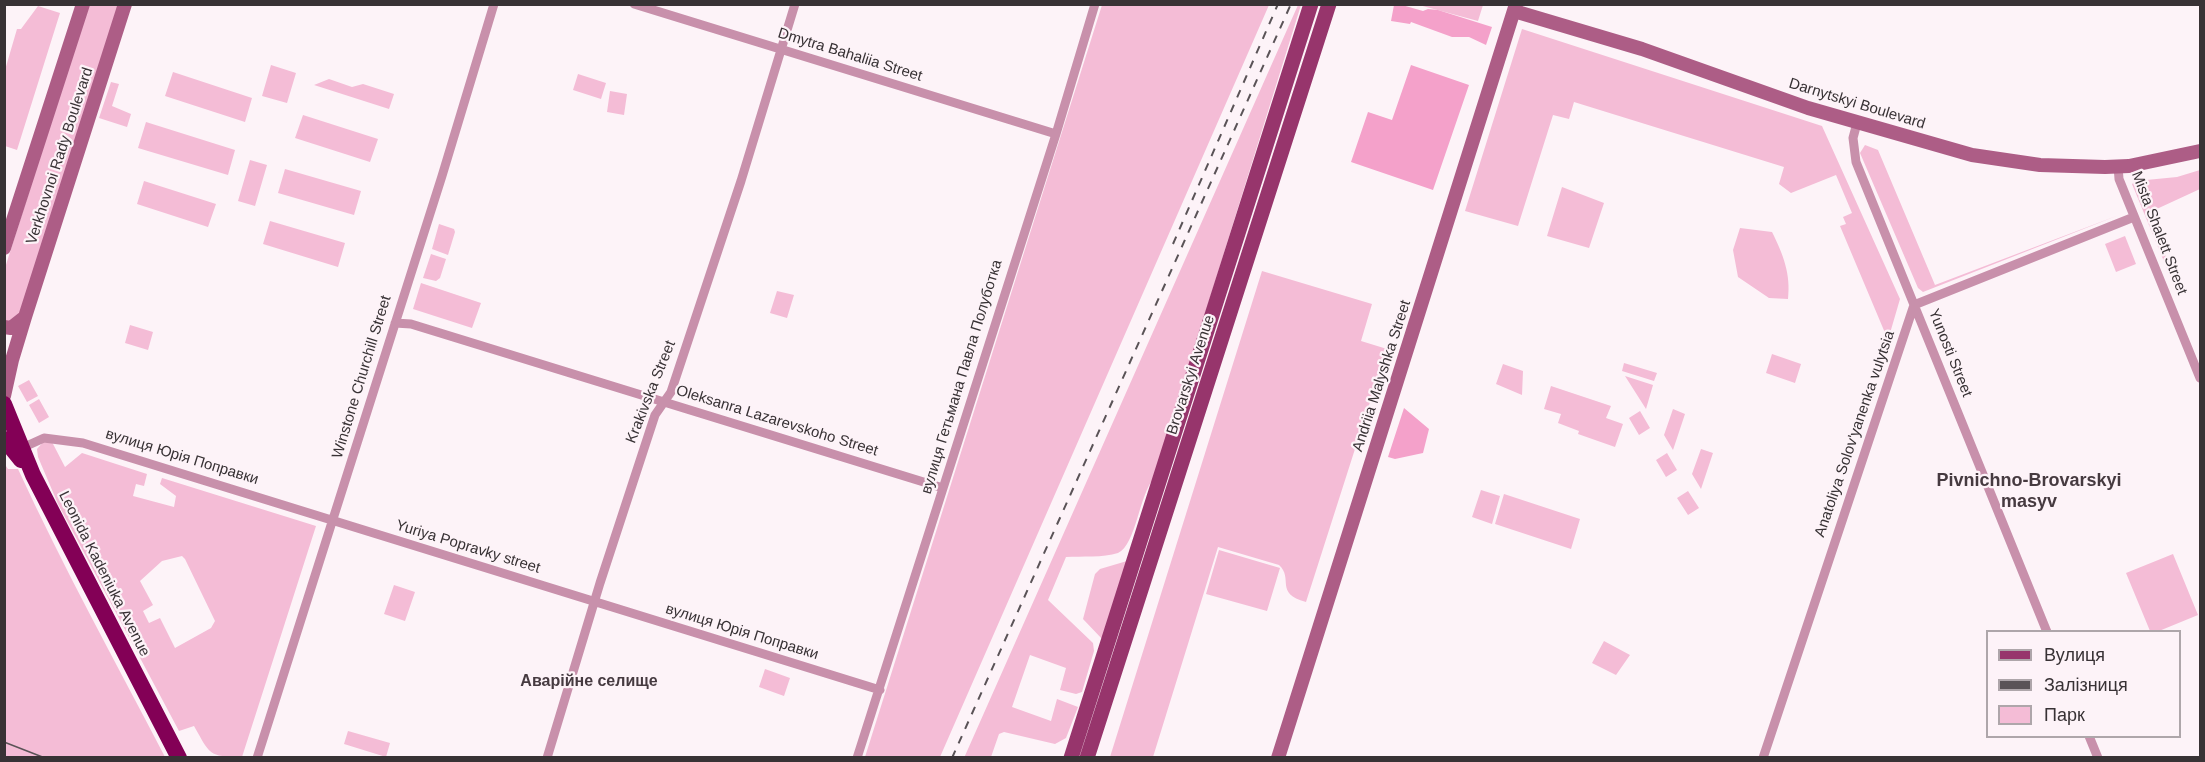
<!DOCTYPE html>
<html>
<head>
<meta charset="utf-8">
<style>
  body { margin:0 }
  #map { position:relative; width:2205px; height:762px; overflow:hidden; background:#fdf3f8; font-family:Helvetica,sans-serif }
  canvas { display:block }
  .frame { position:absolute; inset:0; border:6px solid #383235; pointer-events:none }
  .legend { position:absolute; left:1986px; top:630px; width:195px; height:108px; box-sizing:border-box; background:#fdf3f8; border:2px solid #aea6aa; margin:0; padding:8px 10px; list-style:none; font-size:18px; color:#383235 }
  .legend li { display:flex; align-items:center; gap:12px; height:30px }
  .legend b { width:30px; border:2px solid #aea6aa }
</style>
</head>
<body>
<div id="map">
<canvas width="2205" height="762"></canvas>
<div class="frame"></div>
<ul class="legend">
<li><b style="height:8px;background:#97356c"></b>Вулиця</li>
<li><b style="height:8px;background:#5a5357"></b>Залізниця</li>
<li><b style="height:16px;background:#f4bcd6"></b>Парк</li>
</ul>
</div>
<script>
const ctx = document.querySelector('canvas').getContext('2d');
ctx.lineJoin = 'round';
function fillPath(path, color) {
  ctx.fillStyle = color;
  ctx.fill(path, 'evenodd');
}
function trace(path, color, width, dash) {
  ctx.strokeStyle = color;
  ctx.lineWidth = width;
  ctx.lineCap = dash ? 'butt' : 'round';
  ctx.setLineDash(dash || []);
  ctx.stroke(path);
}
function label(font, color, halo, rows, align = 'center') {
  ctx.font = font + ' Helvetica,sans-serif';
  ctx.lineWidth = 4.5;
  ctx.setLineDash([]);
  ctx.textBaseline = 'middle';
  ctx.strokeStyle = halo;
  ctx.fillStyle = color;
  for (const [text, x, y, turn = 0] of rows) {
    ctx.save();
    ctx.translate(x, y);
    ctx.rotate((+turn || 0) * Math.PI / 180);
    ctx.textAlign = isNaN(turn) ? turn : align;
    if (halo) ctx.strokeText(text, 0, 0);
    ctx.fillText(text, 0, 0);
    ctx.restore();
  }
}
fillPath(new Path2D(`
  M88 5H121L23 314 5 325V268Z
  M1102 5H1269L940 757H865Z
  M1298 5H1301L1154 478C1139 495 1136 545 1118 553 1103 558 1082 556 1066 557L1048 600 1093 643 1094 651 1082 692 1076 694 1060 690 1066 668 1030 655 1012 707 1051 721 1057 699 1078 707 1066 738 1055 744 1004 732 999 734 991 757 964 758Z
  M1419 5H1483L1478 21Z
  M38 6 60 13 17 150 5 146V70L17 29H21Z
  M1522 29 1822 126 1900 299 1888 340 1840 226 1846 224 1843 217 1852 213 1836 175 1791 193 1779 184 1784 167 1574 102 1569 119 1553 115 1518 226 1465 211Z
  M271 65 296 73 287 103 262 96Z
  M173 72 252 98 245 122 165 96Z
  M578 74 606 83 601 99 573 90Z
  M329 79 352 87 363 84 394 94 389 109 314 85Z
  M111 82 119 84 112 106 131 114 127 127 99 118Z
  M610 91 627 94 624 115 607 112Z
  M303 115 378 139 370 162 295 138Z
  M146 122 235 150 228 175 138 148Z
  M1865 145 1878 150 1935 285 2119 215 1923 292 1918 288 1860 153Z
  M250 160 267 165 255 206 238 201Z
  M285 169 361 191 354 215 278 193Z
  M2200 170V189L2148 213 2180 291 2177 293 2132 184 2136 181 2177 177Z
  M144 181 216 204 208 227 137 204Z
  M1562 187 1604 203 1589 248 1547 236Z
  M270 221 345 243 338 267 263 244Z
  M439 224 454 229 455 232 448 255 432 249Z
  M1740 228 1772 232C1783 254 1791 274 1788 299L1769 298 1738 277 1733 250Z
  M2125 236 2136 264 2116 272 2105 244Z
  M431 254 446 259 440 278 436 281 423 278Z
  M1262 271 1372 304 1361 341 1387 349 1306 602C1274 593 1294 579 1279 565L1218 547 1153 757H1110Z
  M421 283 481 303 472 328 413 309Z
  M777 291 794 295 787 318 770 313Z
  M130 325 153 332 148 350 125 343Z
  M1772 354 1801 364 1795 383 1766 373Z
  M1624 363 1657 373 1654 381 1622 371Z
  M1503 364 1523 371 1522 395 1496 384Z
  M1625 376 1653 385 1646 409Z
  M29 380 38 396 27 402 18 386Z
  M1551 386 1611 406 1606 418 1623 424 1615 447 1578 434 1579 431 1558 423 1561 414 1544 409Z
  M39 399 49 417 39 423 29 405Z
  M1673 409 1685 414 1673 450 1664 435Z
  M1640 411 1650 428 1639 435 1629 418Z
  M44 441 52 442 65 467 82 453 147 474 144 486 136 484 133 496 174 507 176 496 160 484 162 478 316 526 242 757C208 757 210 754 194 726L179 731 58 504 38 457 37 449ZM182 556 185 559 215 621 211 628 175 648 160 618 149 623 143 611 153 605 140 581 162 561Z
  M1701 449 1713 453 1701 489 1692 474Z
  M1667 453 1677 470 1666 477 1656 460Z
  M4 463 8 469H18C63 567 115 661 165 757H5Z
  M1481 490 1500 496 1492 524 1472 517Z
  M1688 491 1699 508 1688 515 1677 498Z
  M1504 494 1580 519 1571 549 1495 524Z
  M1219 550 1280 568 1267 611 1206 594Z
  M2173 554 2198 615 2159 631H2150L2126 573Z
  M1127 561 1103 640 1083 619 1095 574 1100 569Z
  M394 585 415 592 405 621 384 614Z
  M1604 641 1630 655 1616 675 1592 663Z
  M765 669 790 678 784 696 759 687Z
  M348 731 390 743 386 757 344 744Z`), '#f4bcd6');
fillPath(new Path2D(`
  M1394 5H1402L1423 11 1428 9 1438 10 1492 27 1486 45 1469 37H1452L1411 22 1410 24 1391 21Z
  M1411 65 1469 85 1433 190 1351 162 1368 112 1392 120Z
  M1404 408 1429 429 1423 453 1395 459 1388 457Z`), '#f4a1ca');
trace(new Path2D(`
  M634 4 1056 134
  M1857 123 1853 138 1856 162 2047 632
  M2118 166 2119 179 2200 378
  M1914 305 2134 217
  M395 323 411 324 943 488
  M22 448 44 438 83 443 880 690
  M2089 736 2098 758
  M257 758 442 176 494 4
  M547 758 600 583 655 415 671 392 741 181 795 4
  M857 758 1056 134 1095 4
  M1763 758 1914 305`), '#c890ab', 9);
trace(new Path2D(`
  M1514 11 1642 49 1808 108 1972 155 2040 165 2105 167 2129 166 2200 151
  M4 248 83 4
  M4 327 11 328 25 317
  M4 396 12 360 25 317 125 4
  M1278 758 1516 4`), '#ad5d86', 14);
trace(new Path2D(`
  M1071 758 1311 4
  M1087 758 1329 4`), '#97356c', 15);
trace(new Path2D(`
  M4 404 33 475 179 758
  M4 439 21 460`), '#830056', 16);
trace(new Path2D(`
  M4 742 45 758`), '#5a5357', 1.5);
trace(new Path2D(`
  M1173 244 1278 4
  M952 758 1291 4`), '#5a5357', 2, [8, 8]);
label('15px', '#383235', '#fdf3f8', [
  ["Dmytra Bahaliia Street",850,55,17],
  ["Darnytskyi Boulevard",1857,104,17],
  ["Verkhovnoi Rady Boulevard",60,156,-72],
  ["Mista Shalett Street",2159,233,69],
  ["Yunosti Street",1950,353,68],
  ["Brovarskyi Avenue",1191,375,-72],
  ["Andriia Malyshka Street",1382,376,-72],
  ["Winstone Churchill Street",362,377,-73],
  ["вулиця Гетьмана Павла Полуботка",962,377,-73],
  ["Krakivska Street",651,392,-68],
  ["Oleksanra Lazarevskoho Street",777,421,17],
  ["Anatoliya Solov'yanenka vulytsia",1855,434,-71],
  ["вулиця Юрія Поправки",182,457,17],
  ["Yuriya Popravky street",468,547,17],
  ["Leonida Kadeniuka Avenue",104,574,63],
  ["вулиця Юрія Поправки",742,632,17]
]);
label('bold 16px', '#463a40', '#fdf3f8', [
  ["Аварійне селище",589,682]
]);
label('bold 18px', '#463a40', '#fdf3f8', [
  ["Pivnichno-Brovarskyi",2029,481],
  ["masyv",2029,502]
]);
</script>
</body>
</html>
